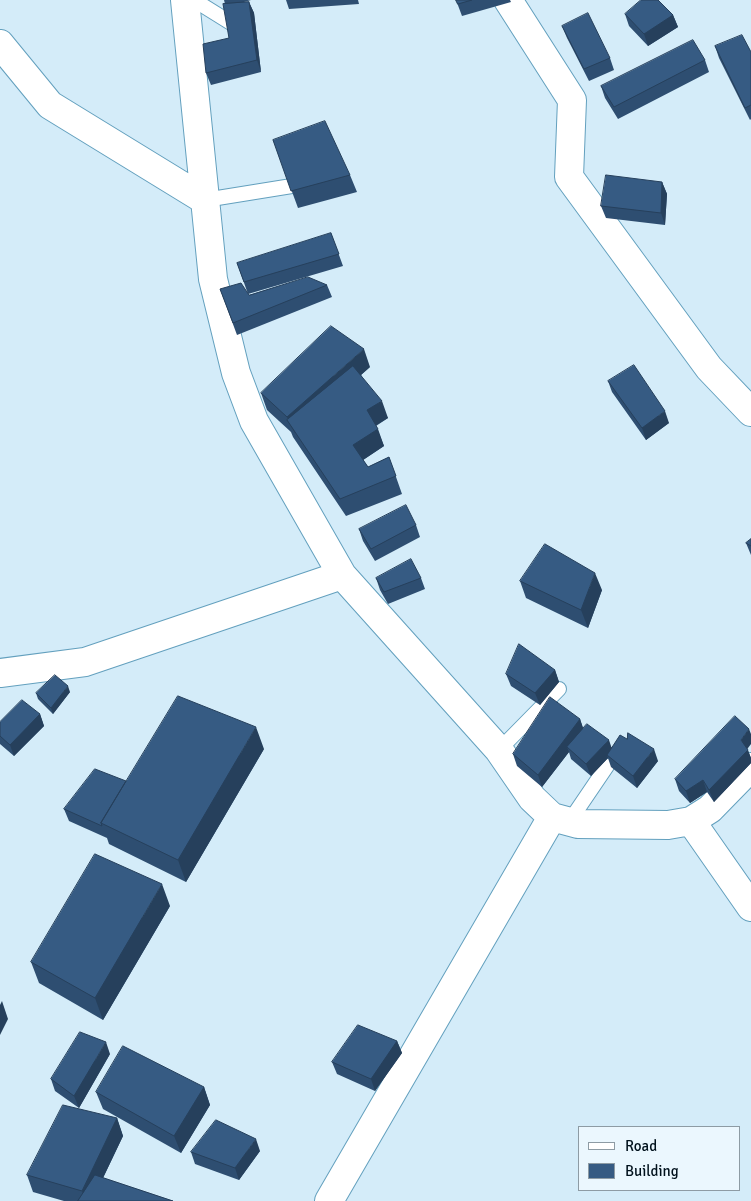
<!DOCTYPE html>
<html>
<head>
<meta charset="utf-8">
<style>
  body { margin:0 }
  #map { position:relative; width:751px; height:1201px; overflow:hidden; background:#d4ecf9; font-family:Signika,sans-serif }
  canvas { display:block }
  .legend { position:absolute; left:578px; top:1126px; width:162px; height:65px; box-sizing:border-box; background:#ebf7fe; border:1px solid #8d9ba4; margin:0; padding:6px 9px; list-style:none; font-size:15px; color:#00111c }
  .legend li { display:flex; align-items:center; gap:10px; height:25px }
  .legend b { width:25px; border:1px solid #8d9ba4 }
</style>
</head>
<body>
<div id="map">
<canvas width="751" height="1201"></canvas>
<ul class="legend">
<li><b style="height:6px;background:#fff"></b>Road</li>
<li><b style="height:14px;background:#365b83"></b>Building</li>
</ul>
</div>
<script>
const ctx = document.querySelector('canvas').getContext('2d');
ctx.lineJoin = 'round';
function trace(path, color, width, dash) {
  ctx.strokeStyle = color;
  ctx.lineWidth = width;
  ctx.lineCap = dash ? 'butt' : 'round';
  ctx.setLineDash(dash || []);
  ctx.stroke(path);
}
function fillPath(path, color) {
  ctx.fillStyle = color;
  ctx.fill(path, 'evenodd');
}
const service = new Path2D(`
  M194 0 239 28
  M205 200 298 185
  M499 750 559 689
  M569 822 607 766`);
const minor = new Path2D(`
  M185 0 213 279 236 373 254 421 342 575 499 750 532 798 552 817 578 824 668 825 691 821 710 809 751 767
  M508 0 572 100 569 177 709 368 751 412
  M0 44 50 105 205 200
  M0 673 85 662 342 575
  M691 821 751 907
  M329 1201 552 817`);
trace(service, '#63a0be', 16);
trace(minor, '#63a0be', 30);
trace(service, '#fff', 14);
trace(minor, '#fff', 28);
fillPath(new Path2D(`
  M224 0H251L244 2H249L254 13 261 72 211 85 206 73 229 38 225 4Z
  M286 0H358L359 4 289 9Z
  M456 0H510L511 2 462 16Z
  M625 14 673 15 678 27 648 46 629 26Z
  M562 26 610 58 614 70 589 81 567 38Z
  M715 46 751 52V119L750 120 719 58Z
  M705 60 709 72 618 119 605 98 601 86Z
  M273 140 350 175 357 192 298 208Z
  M662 182 667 194 665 225 606 218 601 206Z
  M331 233 343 266 248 294 249 295 327 285 332 297 237 335 220 289 248 294 237 263Z
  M370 367 361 375 388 418 376 426 384 446 363 460 368 467 389 457 402 494 346 516 293 437 291 432 267 410 261 393Z
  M608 381 669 423 646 440 612 392Z
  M416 525 420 537 375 561 363 541 359 529Z
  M751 539V555L746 543Z
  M376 578H421L425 589 388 604 380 590Z
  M520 581 602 590 588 628 526 598Z
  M555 670 559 682 540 705 511 686 506 674Z
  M70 692 53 714 38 699 36 693Z
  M40 714 44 726 14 756 0 744V722Z
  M580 719 583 728 611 747 658 761 637 788 611 767 608 758 591 776 571 759 569 752 542 787 517 766 513 754Z
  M264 749 186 882 109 844 107 838 69 821 64 809 126 781Z
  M747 749 751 758V763L714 802 707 792 690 803 679 791 675 779Z
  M170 906 103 1020 39 983 31 962Z
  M397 1041 402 1053 375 1091 337 1074 332 1062Z
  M110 1054 79 1108 55 1091 51 1079Z
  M204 1087 210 1105 181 1153 103 1109 96 1092Z
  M117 1118 123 1136 103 1178 173 1201H64L33 1192 27 1175Z
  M260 1151 239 1180 195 1164 191 1152Z`), '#2e4e71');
fillPath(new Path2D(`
  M249 2 254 13 261 72 257 60Z
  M673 15 678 27 648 46 644 34Z
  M662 182 667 194 665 225 661 213Z
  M364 349 370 367 295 433 291 426 287 417Z
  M382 401 388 418 373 427 367 410Z
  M665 411 669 423 646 440 642 428Z
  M378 429 384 446 360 462 353 445Z
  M595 573 602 590 588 628 581 610Z
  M555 670 559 682 540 705 535 693Z
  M68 686 70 692 53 714 51 708Z
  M40 714 44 726 14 756 10 745Z
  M580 719 584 731 567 747 569 752 542 787 538 775Z
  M256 727 264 749 186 882 178 860Z
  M749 729 751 734V744L745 752 741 740Z
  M609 740 613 752 607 755 608 758 591 776 586 764Z
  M654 749 658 761 637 788 633 776Z
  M748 750 751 758V763L714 802 709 790Z
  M703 780 707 792 690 803 686 791Z
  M162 884 170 906 103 1020 95 998Z
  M2 1001 8 1019 0 1035V1005Z
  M397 1041 402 1053 375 1091 371 1079Z
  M106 1042 110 1054 79 1108 74 1096Z
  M204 1087 210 1105 181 1153 174 1136Z
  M117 1118 123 1136 92 1201H86L82 1191Z
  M256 1139 260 1151 239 1180 235 1168Z`), '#26405c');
const building = new Path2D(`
  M456 0H472L458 4Z
  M641 0H658L673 15 644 34 625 14Z
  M249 2 257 60 206 73 203 44 229 38 223 4Z
  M588 13 610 58 584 69 562 26Z
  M742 35 751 52V105L745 108 715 46Z
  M693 40 705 60 614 107 601 86Z
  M325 121 350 175 291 191 273 140Z
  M606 175 662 182 661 213 601 206Z
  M331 233 339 254 244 282 237 263Z
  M308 277 327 285 233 323 220 289 241 283 249 295Z
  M331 326 364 349 287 417 261 393Z
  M634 365 665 411 642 428 608 381Z
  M353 366 382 401 367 410 378 429 353 445 368 467 389 457 396 476 340 499 287 420Z
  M406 505 416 525 371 549 359 529Z
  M751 539V546L746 543Z
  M545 544 595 573 581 610 520 581Z
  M411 559 421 578 384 592 376 578Z
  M519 644 555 670 535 693 506 674Z
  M55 675 68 686 51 708 36 693Z
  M178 696 256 727 178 860 101 823Z
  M550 697 580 719 538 775 513 754Z
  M22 700 40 714 10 745 0 736V722Z
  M735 716 749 729 741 740 748 750 709 790 703 780 686 791 675 779Z
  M587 724 609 740 586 764 567 747Z
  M628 733 654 749 633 776 607 755 620 735 627 739Z
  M95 769 126 781 101 823 102 826 64 809Z
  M95 854 162 884 95 998 31 962Z
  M358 1025 397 1041 371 1079 332 1062Z
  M80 1032 106 1042 74 1096 51 1079Z
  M123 1046 204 1087 174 1136 96 1092Z
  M63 1105 117 1118 82 1191 27 1175Z
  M216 1120 256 1139 235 1168 191 1152Z
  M95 1175 173 1201H78Z`);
fillPath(building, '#365b83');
trace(building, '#26405c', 1);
</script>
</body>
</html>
